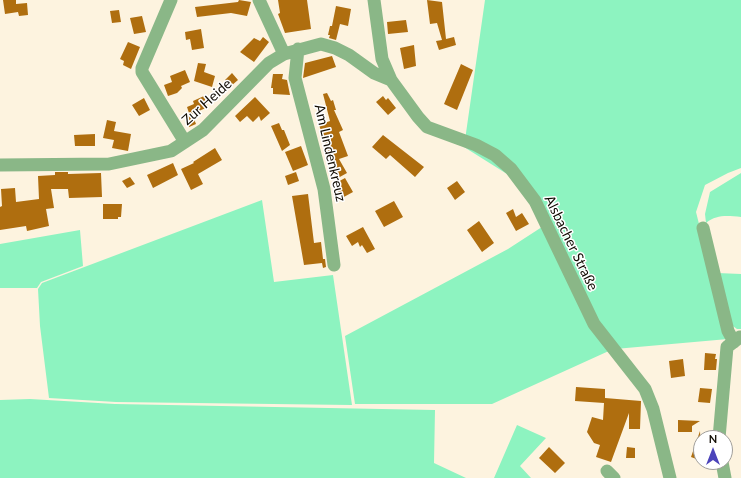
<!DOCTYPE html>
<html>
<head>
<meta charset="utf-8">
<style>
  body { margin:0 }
  #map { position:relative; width:741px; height:478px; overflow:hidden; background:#fdf3df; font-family:Lato,sans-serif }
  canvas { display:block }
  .north { position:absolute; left:693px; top:430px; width:40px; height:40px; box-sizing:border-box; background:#fff; border:1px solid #a09e9a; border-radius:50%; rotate:0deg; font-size:11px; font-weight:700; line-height:16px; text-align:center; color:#110c03 }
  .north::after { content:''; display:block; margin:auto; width:14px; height:18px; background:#4c44ba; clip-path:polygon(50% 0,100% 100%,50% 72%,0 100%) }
</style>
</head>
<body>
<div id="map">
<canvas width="741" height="478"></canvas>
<div class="north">N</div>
</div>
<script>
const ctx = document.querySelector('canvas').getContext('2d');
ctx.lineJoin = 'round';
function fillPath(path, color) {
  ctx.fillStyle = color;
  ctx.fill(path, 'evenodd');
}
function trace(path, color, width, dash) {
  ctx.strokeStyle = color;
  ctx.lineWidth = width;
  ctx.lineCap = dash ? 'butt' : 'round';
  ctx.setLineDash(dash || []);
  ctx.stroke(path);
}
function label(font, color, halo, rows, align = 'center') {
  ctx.font = font + ' Lato,sans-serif';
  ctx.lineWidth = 3;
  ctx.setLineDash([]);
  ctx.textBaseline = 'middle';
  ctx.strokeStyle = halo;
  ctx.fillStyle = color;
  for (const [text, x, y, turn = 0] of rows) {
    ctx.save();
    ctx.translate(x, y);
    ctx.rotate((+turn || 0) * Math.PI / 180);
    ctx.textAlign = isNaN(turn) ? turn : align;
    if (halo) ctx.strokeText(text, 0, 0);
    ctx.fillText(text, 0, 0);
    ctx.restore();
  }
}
fillPath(new Path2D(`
  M485 0H741V168L728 173 705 185 696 212 728 339 615 349 515 179 464 147Z
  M741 173V217C728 216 717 214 706 223L705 214 710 192Z
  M262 200 274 282 333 275 352 405 116 402 49 398 40 326 38 289 42 283Z
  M545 225 611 350 492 404H355L345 336 508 249Z
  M80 230 83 266 41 282 37 288H0V244Z
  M717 273 741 274V329H737L730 324Z
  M30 399 115 404 435 410 434 463 466 478H0V400Z
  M517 425 546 438 520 466 531 478H494Z`), '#8df3c0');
fillPath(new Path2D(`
  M3 0H16V4L27 3 28 15 19 16 18 12 5 14Z
  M239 0 251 2 247 16 231 13 197 17 195 7 238 2Z
  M278 0H307L311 29 285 33 278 14 280 13Z
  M427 0 442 2 446 39 454 37 456 45 439 50 436 41 442 40 437 23 430 24Z
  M336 6 351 9 348 26 340 24 336 40 329 38 330 35H328L330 26H332Z
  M119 10 121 22 112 23 110 11Z
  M142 16 146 32 134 34 130 18Z
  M406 20 408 32 388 34 387 22Z
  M201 29 204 48 192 50 190 39 186 40 185 32Z
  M263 37 269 42 254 62 240 52 254 38 260 41Z
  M128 42 140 47 131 69 123 65 124 61 120 59Z
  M414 45 416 66 404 69 400 48Z
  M332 56 336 67 303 78 305 63Z
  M198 63 206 64 204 72 215 76 212 87 194 81Z
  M461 64 473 70 457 110 444 104Z
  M185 70 190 82 181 86 182 88 177 93 168 96 164 85 172 82 170 76Z
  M232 73 238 80 231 86 225 80Z
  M273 74H283L282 79 287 80 290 95 273 94V88H271Z
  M327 93 331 101 333 100 336 110H334L343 130 339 132 348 156 339 159 347 173 338 178 319 125 330 121 323 94Z
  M204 96 208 107 192 114 196 124 189 127 184 115 189 113 187 107 194 104 193 101Z
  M383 96 386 100 388 98 396 108 388 115 376 102Z
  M255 97 270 113 261 121 259 116 253 122 247 116 240 122 235 116Z
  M144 98 150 110 139 116 132 105Z
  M107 120 116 122 114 131 131 134 128 151 112 148 114 140 103 138Z
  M279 123 282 130H284L290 145 282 151 271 126Z
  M95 134V146H75L74 135Z
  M383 135 424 167 415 177 390 155 386 159 372 147Z
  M301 146 308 165 293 171 285 152Z
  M215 148 222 160 198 174 203 184 191 190 181 169 194 163 193 162Z
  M173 163 178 175 153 188 147 175Z
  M55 172H68V174L101 173 102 197 69 198 68 189H51L54 208 46 209 49 226 27 231 26 226 0 230V207L2 206 1 189 15 188 16 202 39 199 38 176 55 175Z
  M296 172 299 181 288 185 285 176Z
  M130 177 135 184 127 188 122 181Z
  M345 178 353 192 342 198 334 184Z
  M457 181 465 192 455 200 447 188Z
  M308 194 314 243 321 242 323 259H325L326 267 323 268 322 263 304 265 292 196Z
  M394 201 403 217 384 227 375 211Z
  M103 204H122L121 217H118V219H103Z
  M513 209 516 217 522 213 529 224 516 231 506 213Z
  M479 221 494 243 482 252 467 230Z
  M363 227 375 249 367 253 362 245 360 247 358 242 352 246 346 236Z
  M705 353 716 354 715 359H717L716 370H704Z
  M683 359 685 376 671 378 669 361Z
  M576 387 605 389V398L641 401 640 429H629V413L611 462 596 457 600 445 594 443 587 432 592 417 603 420 604 403 575 401Z
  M700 388 712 389 710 403 698 402Z
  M678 420 700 421 692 426V432H678Z
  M700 431 701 454 699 460 691 457Z
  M549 447 565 463 555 473 539 458Z
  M627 447 635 448V458H626Z`), '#af6e0f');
trace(new Path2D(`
  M171 0 142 68V72L185 142
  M259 0 284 54
  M374 0 382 59 391 80 418 117 427 127 476 145 495 155 511 169 535 201 594 324 645 389 653 409 670 478
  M298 49 295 78 324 189 334 265
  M0 165 109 164 171 151 203 130 269 63 284 54 321 44 335 48 349 55 374 73 391 80
  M703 228 728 331 734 342
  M719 438 727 347 740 337
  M722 462 725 478
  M607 471 614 478`), '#8ab787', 13);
label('14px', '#110c03', '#fff', [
  ["Zur Heide",207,102,-42],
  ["Am Lindenkreuz",330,153,77],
  ["Alsbacher Straße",571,243,64]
]);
</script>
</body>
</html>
